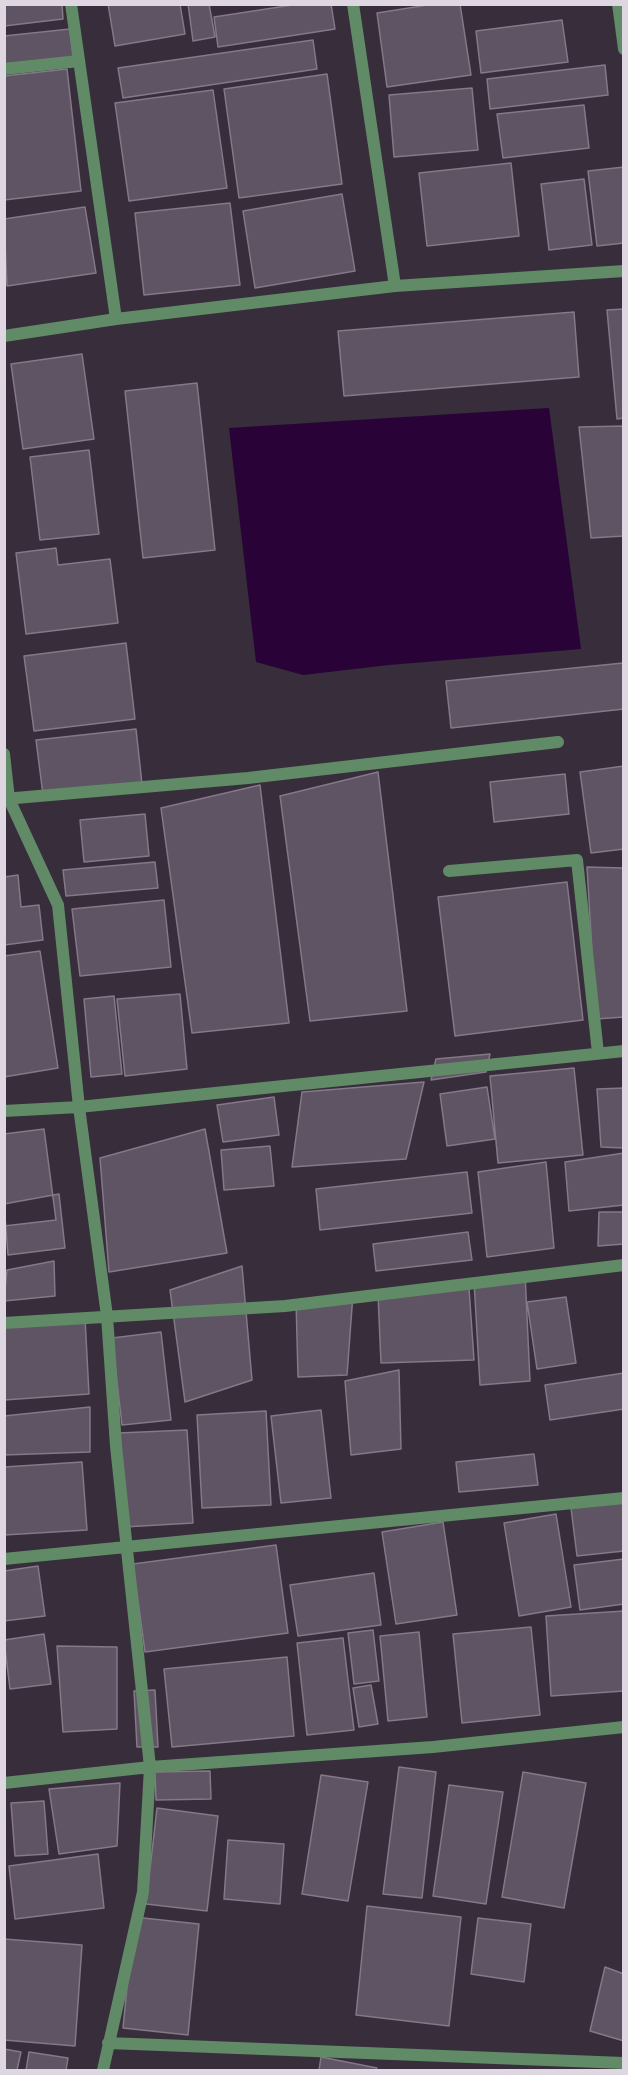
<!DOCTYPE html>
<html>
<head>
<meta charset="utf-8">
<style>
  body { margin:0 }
  #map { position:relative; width:628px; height:2075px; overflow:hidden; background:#372d3b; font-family:"Zilla Slab",serif }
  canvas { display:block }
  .frame { position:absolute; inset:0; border:6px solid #ded7e1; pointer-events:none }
</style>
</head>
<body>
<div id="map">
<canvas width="628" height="2075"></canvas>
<div class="frame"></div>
</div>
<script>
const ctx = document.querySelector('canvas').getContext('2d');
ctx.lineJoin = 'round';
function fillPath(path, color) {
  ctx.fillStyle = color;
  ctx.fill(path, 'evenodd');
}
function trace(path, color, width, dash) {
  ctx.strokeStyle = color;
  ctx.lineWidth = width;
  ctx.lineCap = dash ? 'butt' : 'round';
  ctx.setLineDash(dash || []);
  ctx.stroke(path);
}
fillPath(new Path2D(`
  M549 408 581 649 389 665 303 675 256 662 229 428Z`), '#290337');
const building = new Path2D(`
  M4 4H62L63 19 4 26Z
  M108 4H180L185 34 115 46Z
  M188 4H209L215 37 193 41Z
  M299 4H331L335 29 218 47 214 17Z
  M434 4H460L471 75 387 87 377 13Z
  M562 20 568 62 481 73 476 31Z
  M70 29 73 57 4 64V36Z
  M313 40 317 69 123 98 118 68Z
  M605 65 608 95 490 109 487 79Z
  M67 69 81 191 4 200V76Z
  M327 74 342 184 239 198 224 89Z
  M472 88 478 150 394 157 389 95Z
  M213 90 227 188 129 201 115 103Z
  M584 105 589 148 503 158 497 114Z
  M511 163 519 236 427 246 419 173Z
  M624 167V243L597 246 588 171Z
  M584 179 592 245 549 250 541 184Z
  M342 194 355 271 255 288 243 211Z
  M230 203 240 285 144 295 135 213Z
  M85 207 96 273 7 286 4 219Z
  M624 309V418L617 419 607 310Z
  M574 312 579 377 344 396 338 331Z
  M82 354 94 439 23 449 11 364Z
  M197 383 215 550 143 558 125 391Z
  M624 426V536L591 538 579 427Z
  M89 450 99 534 40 540 30 457Z
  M56 548 58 565 110 559 118 623 26 634 16 553Z
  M126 643 135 719 34 731 24 656Z
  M623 663 624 709 451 728 446 681Z
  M136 729 142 784 43 795 36 740Z
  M624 766V849L591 853 580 772Z
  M378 772 407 1011 310 1021 280 796Z
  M565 774 569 814 494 822 490 782Z
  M260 785 289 1023 192 1033 161 808Z
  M145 814 149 856 84 862 80 820Z
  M155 862 158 888 66 896 63 870Z
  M587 867 624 868V1017L596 1019Z
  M18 875 21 907 39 905 43 940 4 945V877Z
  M567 882 583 1020 455 1036 438 897Z
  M164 900 171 967 80 976 72 909Z
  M40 951 58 1068 4 1077V956Z
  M180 994 187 1069 125 1076 117 999Z
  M114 996 122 1074 91 1077 84 999Z
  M490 1054 486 1072 431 1080 436 1059Z
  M574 1068 583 1155 498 1163 490 1076Z
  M424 1082 406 1159 292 1167 302 1092Z
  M487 1087 495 1139 447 1146 440 1094Z
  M624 1088V1148L601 1147 597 1089Z
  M274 1097 279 1135 223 1142 217 1105Z
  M44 1129 56 1220 4 1226V1134Z
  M205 1129 227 1253 109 1272 100 1158Z
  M270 1146 274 1186 224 1190 221 1150Z
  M624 1153V1205L569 1211 565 1162Z
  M546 1162 554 1248 487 1257 478 1172Z
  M467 1172 472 1213 320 1230 316 1189Z
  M59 1194 65 1248 8 1255 4 1204Z
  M599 1212H624V1244L598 1246Z
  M468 1232 472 1260 376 1271 373 1244Z
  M54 1261 55 1296 4 1301 7 1270Z
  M242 1266 252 1380 185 1402 170 1290Z
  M525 1273 530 1381 480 1385 474 1281Z
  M469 1288 474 1360 381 1363 378 1295Z
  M353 1294 347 1375 298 1377 296 1300Z
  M566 1297 576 1363 537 1369 527 1302Z
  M85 1318 89 1394 4 1400V1325Z
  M161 1332 171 1420 122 1425 112 1338Z
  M399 1370 401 1449 351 1455 345 1381Z
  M624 1373V1409L550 1420 545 1385Z
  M90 1407V1452L4 1455V1416Z
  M321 1410 331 1498 281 1503 271 1416Z
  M266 1411 271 1505 202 1508 197 1415Z
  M187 1430 193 1523 124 1527 119 1433Z
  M534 1454 538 1485 459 1492 456 1462Z
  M82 1462 87 1530 4 1535V1467Z
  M624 1501V1551L577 1556 571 1508Z
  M556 1514 571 1607 519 1616 504 1523Z
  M443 1522 457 1615 396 1624 382 1532Z
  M276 1545 288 1633 145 1652 133 1564Z
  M624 1559V1604L580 1610 574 1565Z
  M38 1566 45 1616 4 1621V1571Z
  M374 1573 381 1625 298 1636 290 1585Z
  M624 1611V1691L551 1696 546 1616Z
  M531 1627 540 1715 462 1723 453 1634Z
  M373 1630 379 1681 354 1684 348 1633Z
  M419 1632 427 1717 388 1721 380 1636Z
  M44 1634 51 1684 10 1689 4 1640Z
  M343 1638 354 1730 307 1735 297 1643Z
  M57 1646 117 1647V1729L63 1732Z
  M287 1657 294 1736 172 1747 164 1669Z
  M371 1685 378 1724 359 1727 353 1688Z
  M155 1690 158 1747H137L134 1691Z
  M399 1767 436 1772 422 1898 383 1894Z
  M210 1771 211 1799 156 1800 155 1772Z
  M523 1772 586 1783 564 1908 502 1897Z
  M321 1775 368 1782 348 1901 302 1894Z
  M120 1783 117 1846 59 1854 49 1789Z
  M449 1785 503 1792 486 1904 433 1896Z
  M44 1801 48 1854 15 1856 11 1803Z
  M157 1808 218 1816 207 1911 146 1904Z
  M228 1840 284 1844 280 1904 224 1899Z
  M98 1854 104 1908 15 1919 9 1866Z
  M367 1906 461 1917 449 2026 356 2015Z
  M134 1917 199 1924 188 2035 123 2028Z
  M478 1918 531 1924 524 1982 471 1974Z
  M4 1939 82 1945 75 2046 4 2040Z
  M605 1967 624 1974V2041L590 2031Z
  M4 2049 21 2052 17 2070H4Z
  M29 2052 68 2058 66 2070H26Z
  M321 2057 377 2068 376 2070H319Z`);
fillPath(building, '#5f5464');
trace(building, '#847889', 1.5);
trace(new Path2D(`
  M71 4 116 319
  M353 4 395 286
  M618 4 624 49
  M4 69 79 61
  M4 336 116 319 395 286 624 271
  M4 754 9 799 58 905 79 1107 107 1316 116 1446 150 1767 143 1892 103 2070
  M4 799 248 778 558 742
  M449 871 577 860 598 1053
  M4 1111 79 1107 624 1051
  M4 1323 285 1306 624 1265
  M4 1559 624 1498
  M4 1783 150 1767 433 1747 624 1727
  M108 2043 624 2063`), '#618a67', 12);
</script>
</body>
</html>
